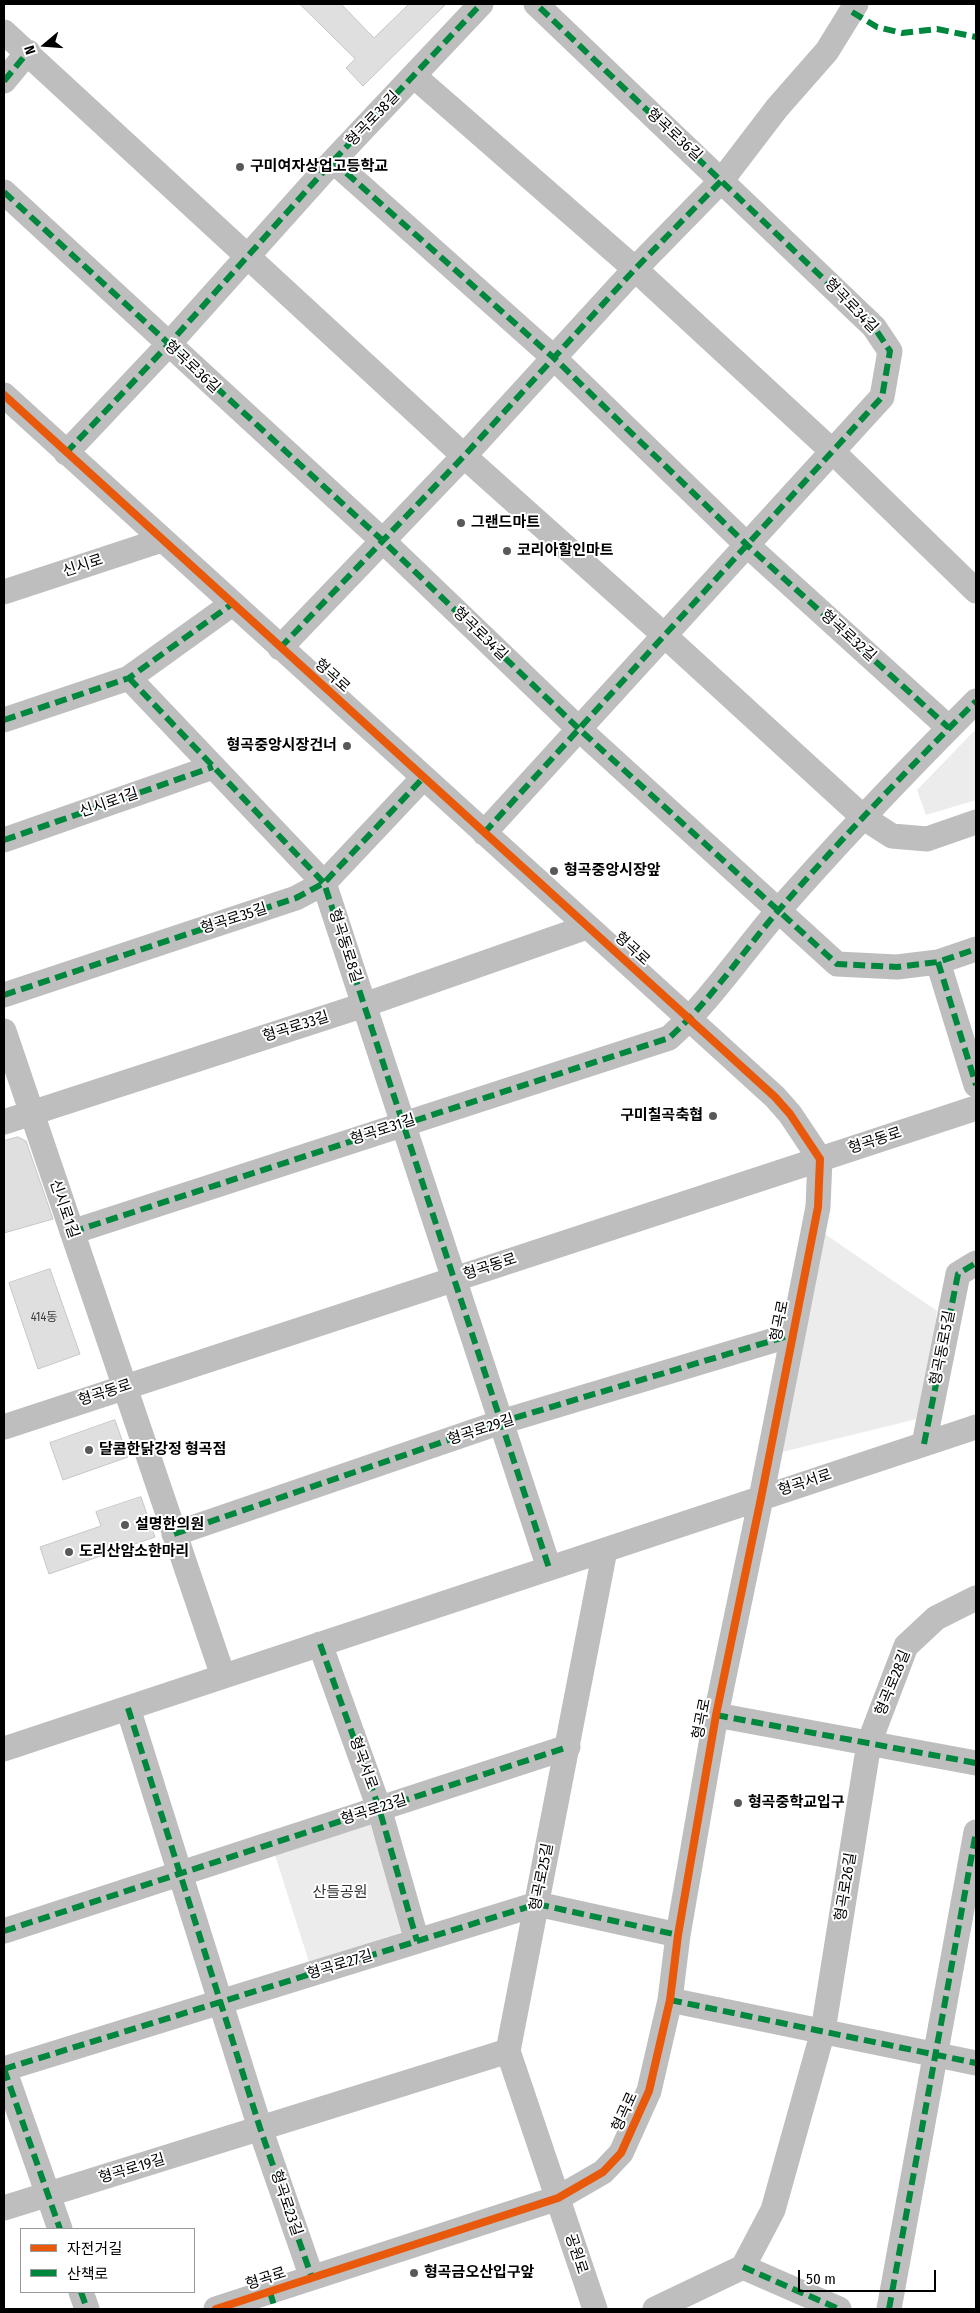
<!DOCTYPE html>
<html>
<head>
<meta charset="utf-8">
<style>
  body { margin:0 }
  #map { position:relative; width:980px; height:2313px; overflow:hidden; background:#fff; font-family:"Fira Sans Condensed","Noto Sans KR",sans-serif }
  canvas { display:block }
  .frame { position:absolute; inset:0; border:5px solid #000; pointer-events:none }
  .legend { position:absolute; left:20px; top:2228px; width:175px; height:65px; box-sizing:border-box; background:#fff; border:1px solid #999; margin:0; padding:6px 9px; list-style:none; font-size:15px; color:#000 }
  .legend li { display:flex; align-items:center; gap:10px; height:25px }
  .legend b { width:25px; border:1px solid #999 }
  .north { position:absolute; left:20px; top:20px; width:50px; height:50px; -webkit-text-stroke:4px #fff; paint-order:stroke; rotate:252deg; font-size:14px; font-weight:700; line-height:20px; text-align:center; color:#000 }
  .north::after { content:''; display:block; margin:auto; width:18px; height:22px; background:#000; clip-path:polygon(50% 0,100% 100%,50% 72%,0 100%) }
  .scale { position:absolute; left:798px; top:2270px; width:138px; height:22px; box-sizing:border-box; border:2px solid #000; border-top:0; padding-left:6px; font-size:15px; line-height:18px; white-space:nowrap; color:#000; -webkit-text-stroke:4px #fff; paint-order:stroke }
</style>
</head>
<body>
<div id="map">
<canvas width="980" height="2313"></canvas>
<div class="frame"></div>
<ul class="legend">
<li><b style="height:6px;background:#e8590c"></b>자전거길</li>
<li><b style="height:6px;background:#00873e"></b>산책로</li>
</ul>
<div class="north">N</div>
<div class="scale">50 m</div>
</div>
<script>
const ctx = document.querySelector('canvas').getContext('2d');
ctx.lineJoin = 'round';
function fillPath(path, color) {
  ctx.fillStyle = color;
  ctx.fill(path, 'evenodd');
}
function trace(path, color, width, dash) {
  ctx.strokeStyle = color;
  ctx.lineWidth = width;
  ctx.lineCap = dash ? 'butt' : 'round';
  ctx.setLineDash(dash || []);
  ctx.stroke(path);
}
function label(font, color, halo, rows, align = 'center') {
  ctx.font = font + ' "Fira Sans Condensed","Noto Sans KR",sans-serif';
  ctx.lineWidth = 4;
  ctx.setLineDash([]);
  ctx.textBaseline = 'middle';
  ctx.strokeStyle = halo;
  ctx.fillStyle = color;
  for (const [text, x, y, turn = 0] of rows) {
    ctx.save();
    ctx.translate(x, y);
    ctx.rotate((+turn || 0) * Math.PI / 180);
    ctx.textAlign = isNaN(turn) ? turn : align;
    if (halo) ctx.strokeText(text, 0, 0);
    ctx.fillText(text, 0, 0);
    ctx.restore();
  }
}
fillPath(new Path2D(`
  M976 729V800L926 815 917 790Z
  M822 1232 937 1311 921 1418 782 1452Z
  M370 1824 405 1931 309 1962 275 1855Z`), '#ececec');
const building = new Path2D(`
  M300 4H341L374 38 409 4H446L363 86 346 68 355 59Z
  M18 1137 26 1141 53 1219 4 1233V1141Z
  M50 1269 80 1354 38 1369 9 1283Z
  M115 1420 128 1457 63 1480 50 1443Z
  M141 1497 155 1537 49 1574 40 1547 101 1526 96 1512Z`);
fillPath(building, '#dfdfdf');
trace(building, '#c7c7c7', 1);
trace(new Path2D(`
  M4 32 464 456 664 635 864 818 892 836 927 839 976 822
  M414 76 635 269 832 451 976 591
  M4 81 28 52
  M333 161 554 358 747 545 949 728
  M4 192 382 540 579 729 837 964 897 967 938 962 976 949
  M4 395 775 1097 790 1114 820 1159 818 1207 761 1498 716 1715 678 1935 670 2000 649 2091 621 2153 603 2172 558 2198 216 2309
  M66 453 168 345 333 161 481 4
  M4 592 162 540
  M280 648 464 456 635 269 722 180 777 108 827 51 856 4
  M129 678 324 883 549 1568
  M4 720 129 678 232 604
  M484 833 882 397 890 351 874 327 536 4
  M4 840 213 767
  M938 962 976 1085
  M4 995 296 898 324 883 423 778
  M4 1031 223 1676
  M4 1122 364 1005 587 927
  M72 1232 669 1038C710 1001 742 953 778 911 841 839 908 769 976 701
  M4 1427 976 1108
  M924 1444 958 1274 976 1263
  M174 1534 501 1422 791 1335
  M320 1644 379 1808 417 1941
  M128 1708 260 2128 312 2278
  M716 1715 976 1763
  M4 1749 976 1427
  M4 1931 568 1747
  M670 2000 976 2063
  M4 2069 537 1904 678 1935
  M4 2069 60 2229
  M4 2208 508 2051
  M743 2267 839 2309
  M81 2292 87 2309
  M595 2309 508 2051 605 1550
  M655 2309 743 2267 773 2210 823 2031 869 1743 906 1646 936 1618 976 1598
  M889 2309 976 1832`), '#bebebe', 25);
trace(new Path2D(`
  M852 12 877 27 902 33 937 29 976 37
  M4 81 28 52
  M333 161 554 358 747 545 949 728
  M4 192 382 540 579 729 837 964 897 967 938 962 976 949
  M66 453 168 345 333 161 481 4
  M280 648 464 456 635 269 722 180
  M129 678 324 883 549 1568
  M4 720 129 678 232 604
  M484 833 882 397 890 351 874 327 536 4
  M4 840 213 767
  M938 962 976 1085
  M4 995 296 898 324 883 423 778
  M72 1232 669 1038C710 1001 742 953 778 911 841 839 908 769 976 701
  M924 1444 958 1274 976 1263
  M174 1534 501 1422 791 1335
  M320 1644 379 1808 417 1941
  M128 1708 260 2128 312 2278
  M716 1715 976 1763
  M4 1931 568 1747
  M670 2000 976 2063
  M4 2069 537 1904 678 1935
  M4 2069 60 2229
  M743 2267 839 2309
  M81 2292 87 2309
  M270 2292 275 2309
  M889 2309 976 1832`), '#00873e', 6, [12, 6]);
trace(new Path2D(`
  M4 395 775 1097 790 1114 820 1159 818 1207 761 1498 716 1715 678 1935 670 2000 649 2091 621 2153 603 2172 558 2198 216 2309`), '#e8590c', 8);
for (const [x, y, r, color] of [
  [240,167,5,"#595959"],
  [461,523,5,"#595959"],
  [507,551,5,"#595959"],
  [347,746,5,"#595959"],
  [554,871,5,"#595959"],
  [713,1116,5,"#595959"],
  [89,1450,5,"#595959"],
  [125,1525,5,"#595959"],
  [69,1552,5,"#595959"],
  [738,1803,5,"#595959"],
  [414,2273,5,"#595959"]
]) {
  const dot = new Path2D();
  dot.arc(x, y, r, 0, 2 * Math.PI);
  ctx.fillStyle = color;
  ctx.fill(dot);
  trace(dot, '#fff', 2);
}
label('12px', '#383838', null, [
  ["414동",44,1318]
]);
label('15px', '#000', '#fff', [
  ["형곡로38길",373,119,-46],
  ["형곡로36길",674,135,43],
  ["형곡로34길",851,306,46],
  ["형곡로36길",192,367,43],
  ["신시로",83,566,-18],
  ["형곡로34길",480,634,44],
  ["형곡로32길",848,636,42],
  ["형곡로",332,676,42],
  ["신시로1길",109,803,-19],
  ["형곡로35길",234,919,-18],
  ["형곡동로8길",345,946,72],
  ["형곡로",632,949,42],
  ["형곡로33길",296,1027,-18],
  ["형곡로31길",383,1130,-18],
  ["형곡동로",875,1141,-18],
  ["신시로1길",64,1209,71],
  ["형곡동로",490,1267,-18],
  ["형곡로",780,1321,-79],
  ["형곡동로5길",943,1348,-79],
  ["형곡동로",105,1393,-18],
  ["형곡로29길",481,1430,-18],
  ["형곡서로",805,1483,-18],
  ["형곡로28길",893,1683,-68],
  ["형곡로",702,1719,-79],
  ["형곡서로",363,1763,70],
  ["형곡로23길",374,1810,-18],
  ["형곡로25길",542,1877,-79],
  ["형곡로26길",846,1887,-81],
  ["형곡로27길",340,1965,-17],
  ["형곡로",625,2112,-66],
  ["형곡로19길",132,2169,-17],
  ["형곡로23길",286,2203,71],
  ["공원로",576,2254,72],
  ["형곡로",266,2279,-18]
]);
label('bold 15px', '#000', '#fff', [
  ["구미여자상업고등학교",250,167],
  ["그랜드마트",471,523],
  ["코리아할인마트",517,551],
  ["형곡중앙시장건너",337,746,"right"],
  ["형곡중앙시장앞",564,871],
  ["구미칠곡축협",703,1116,"right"],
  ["달콤한닭강정 형곡점",99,1450],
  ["설명한의원",135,1525],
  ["도리산암소한마리",79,1552],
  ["형곡중학교입구",748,1803],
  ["형곡금오산입구앞",424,2273]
], 'left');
label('15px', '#333', '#fff', [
  ["산들공원",340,1893]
]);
</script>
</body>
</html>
